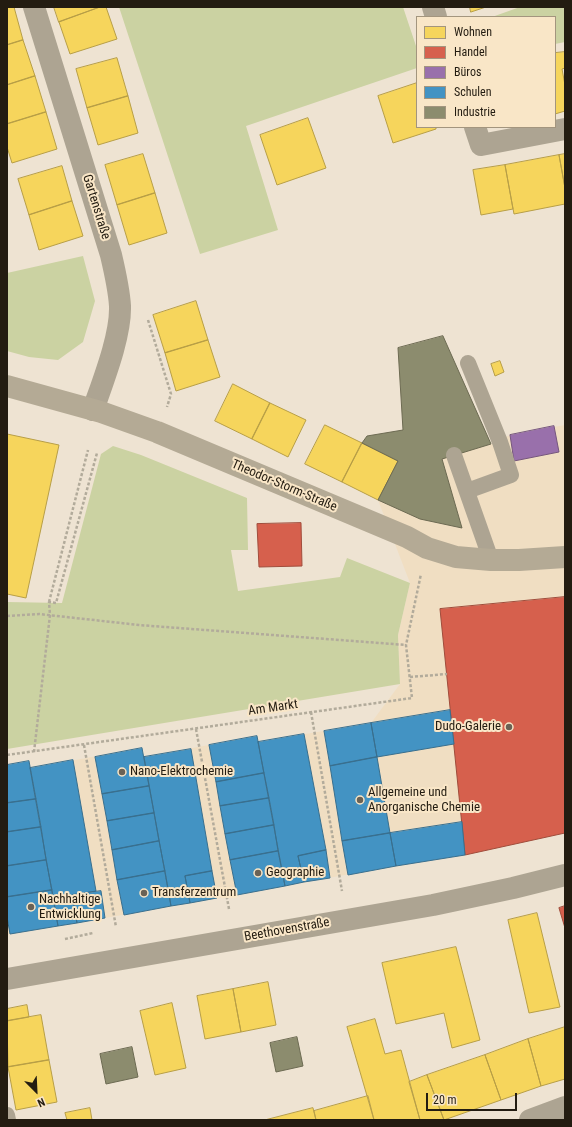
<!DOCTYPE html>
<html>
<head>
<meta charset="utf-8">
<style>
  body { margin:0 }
  #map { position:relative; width:572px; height:1127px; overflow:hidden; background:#eee3d2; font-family:"Roboto Condensed",sans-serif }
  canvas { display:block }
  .frame { position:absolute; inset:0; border:8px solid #231c11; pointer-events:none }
  .legend { position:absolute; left:416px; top:16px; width:140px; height:112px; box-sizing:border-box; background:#f9e6c7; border:1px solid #a3957e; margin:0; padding:5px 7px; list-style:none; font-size:12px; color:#231c11 }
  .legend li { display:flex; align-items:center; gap:8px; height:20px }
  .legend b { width:20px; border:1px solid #a3957e }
  .north { position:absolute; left:16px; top:1071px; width:40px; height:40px; -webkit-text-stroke:3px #f9e6c7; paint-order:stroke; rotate:156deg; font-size:11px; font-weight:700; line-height:16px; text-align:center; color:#231c11 }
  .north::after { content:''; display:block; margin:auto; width:14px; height:18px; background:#231c11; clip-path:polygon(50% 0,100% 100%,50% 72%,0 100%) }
  .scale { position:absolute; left:426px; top:1093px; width:91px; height:18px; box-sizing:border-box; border:2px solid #231c11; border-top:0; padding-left:5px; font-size:12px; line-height:14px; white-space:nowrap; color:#231c11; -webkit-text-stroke:3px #f9e6c7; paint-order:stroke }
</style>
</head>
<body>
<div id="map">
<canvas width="572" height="1127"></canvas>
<div class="frame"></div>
<ul class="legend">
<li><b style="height:11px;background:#f6d55c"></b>Wohnen</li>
<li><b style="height:11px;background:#d6604d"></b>Handel</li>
<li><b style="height:11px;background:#9970ab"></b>Büros</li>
<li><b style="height:11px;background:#4393c3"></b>Schulen</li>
<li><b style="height:11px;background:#8c8c6e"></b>Industrie</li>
</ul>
<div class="north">N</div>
<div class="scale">20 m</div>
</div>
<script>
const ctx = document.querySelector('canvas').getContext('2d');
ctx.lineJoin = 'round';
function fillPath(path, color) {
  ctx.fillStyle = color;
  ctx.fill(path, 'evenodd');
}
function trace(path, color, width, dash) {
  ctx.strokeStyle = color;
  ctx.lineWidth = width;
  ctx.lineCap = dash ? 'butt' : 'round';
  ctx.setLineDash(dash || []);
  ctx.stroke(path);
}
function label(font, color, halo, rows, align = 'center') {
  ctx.font = font + ' "Roboto Condensed",sans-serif';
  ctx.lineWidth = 4;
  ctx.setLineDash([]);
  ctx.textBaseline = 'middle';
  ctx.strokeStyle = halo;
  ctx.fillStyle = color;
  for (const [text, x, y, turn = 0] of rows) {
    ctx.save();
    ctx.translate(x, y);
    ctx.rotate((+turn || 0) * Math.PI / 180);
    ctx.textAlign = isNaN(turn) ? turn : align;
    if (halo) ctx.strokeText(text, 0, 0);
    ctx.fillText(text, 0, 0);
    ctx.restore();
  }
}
fillPath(new Path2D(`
  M443 336 491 444 510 435 565 425V833L465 855 339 876 237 895 7 935V765L29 761 31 768 142 748 144 757 257 736 258 742 371 723 400 684 398 635 410 583 378 500 362 443 367 436 403 430 398 348Z`), '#f0dec2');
fillPath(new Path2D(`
  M119 7H403L417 49V68L246 126 278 230 200 254Z
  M520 7H565V42L555 44V17H492Z
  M83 256 95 301 83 342 58 360 29 357 7 351V273Z
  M113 446 141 455 247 498 248 550H231L238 591 340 577 347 558 410 583 398 635 400 684 7 749V602L62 603 101 454Z`), '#cbd2a2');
const homes = new Path2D(`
  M7 7H14L23 40 7 45Z
  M54 7H100L59 22Z
  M100 7H106L117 39 70 54 59 22Z
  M470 7H486L471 12Z
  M23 40 35 76 7 85V45Z
  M565 52V68L562 69 565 85V111L555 114V53Z
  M117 58 128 96 87 108 76 69Z
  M35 76 46 112 7 124V85Z
  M417 83V127H436V129L393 143 378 96Z
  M128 96 138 133 98 145 87 108Z
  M46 112 57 149 12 163 7 147V124Z
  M308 118 326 168 277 185 260 135Z
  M143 154 155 193 117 205 105 165Z
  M565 154V188L559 155Z
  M559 155 565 188V204L514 214 505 165Z
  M505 165 513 209 481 215 473 170Z
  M62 166 72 201 29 215 18 179Z
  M155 193 167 233 129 245 117 205Z
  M72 201 83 236 39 250 29 215Z
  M196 301 208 340 165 353 153 315Z
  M208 340 220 377 176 391 165 353Z
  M500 361 504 372 495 376 491 364Z
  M233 384 270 403 252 439 215 421Z
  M270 403 306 420 288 457 252 439Z
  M325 425 362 443 342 482 305 464Z
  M7 434 59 445 26 598 7 594Z
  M362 443 398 461 378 500 342 482Z
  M537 913 560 1007 529 1013 508 920Z
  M456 947 480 1040 452 1048 444 1013 396 1024 382 963Z
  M268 982 276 1025 241 1032 233 989Z
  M233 989 241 1032 205 1039 197 996Z
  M172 1003 186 1068 155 1075 140 1011Z
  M27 1005 29 1017 7 1021V1009Z
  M41 1015 49 1060 8 1067 7 1021Z
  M375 1019 385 1054 401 1050 420 1120H374L347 1027Z
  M565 1027V1079L541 1086 528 1039Z
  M528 1039 541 1086 501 1100 485 1055Z
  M485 1055 501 1100 444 1120 427 1075Z
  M49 1060 57 1102 16 1110 8 1067Z
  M427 1075 444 1120H420L409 1082Z
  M368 1096 374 1120H316L314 1111Z
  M90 1108 92 1120H67L65 1113Z
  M313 1108 316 1120H265Z`);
fillPath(homes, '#f6d55c');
trace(homes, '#b79e46', 1);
const shops = new Path2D(`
  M301 523 302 566 259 567 257 524Z
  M565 597V833L465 855 440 609Z
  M565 906V928L559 908Z`);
fillPath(shops, '#d6604d');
trace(shops, '#a04c3b', 1);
const offices = new Path2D(`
  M554 426 559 452 514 461 510 435Z`);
fillPath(offices, '#9970ab');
trace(offices, '#76577d', 1);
const schools = new Path2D(`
  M450 710 454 744 377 757 371 723Z
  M371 723 377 757 330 766 324 731Z
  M304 734 326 850 298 856 304 882 285 886 258 742Z
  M257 736 264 773 216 782 209 745Z
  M142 748 149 786 102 794 95 757Z
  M191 749 212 871 185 876 190 903 171 906 144 757Z
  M377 757 390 833 342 841 330 766Z
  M73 760 96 891 72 895 77 923 58 926 30 768Z
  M29 761 36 799 7 803V765Z
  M264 773 269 798 220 806 216 782Z
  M149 786 154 813 107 821 102 794Z
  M269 798 274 825 225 834 220 806Z
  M36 799 41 827 7 832V803Z
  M154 813 159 841 112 850 107 821Z
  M462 822 465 855 396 866 390 833Z
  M274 825 278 851 230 860 225 834Z
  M41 827 46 860 7 866V832Z
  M390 833 396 866 348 875 342 841Z
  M159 841 165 871 117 880 112 850Z
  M326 850 330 878 304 882 298 856Z
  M278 851 285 886 237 895 230 860Z
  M46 860 52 890 7 897V866Z
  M165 871 171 906 124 915 117 880Z
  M212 871 217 898 190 903 185 876Z
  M52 890 58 926 10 934 7 917V897Z
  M101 891 105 918 77 923 72 895Z`);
fillPath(schools, '#4393c3');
trace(schools, '#396f8e', 1);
const industry = new Path2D(`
  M443 336 491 444 442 459 462 528 420 519 378 500 398 461 362 443 367 436 403 430 398 348Z
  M297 1037 303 1066 276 1072 270 1043Z
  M132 1047 138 1077 106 1084 100 1054Z`);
fillPath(industry, '#8c8c6e');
trace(industry, '#6c6a52', 1);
trace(new Path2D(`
  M148 320 171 394 167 407
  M49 602 88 450
  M7 616 39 614 139 625 406 645
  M410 677 447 674
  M311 712 342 891
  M196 729 229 909
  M84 745 116 927
  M34 752 50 615 49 602 56 603 97 453
  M7 755 412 698 406 645 421 574
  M65 939 93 933`), '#b2ab9b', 2.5, [3, 2]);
trace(new Path2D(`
  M454 455 491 560
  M467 491 511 475 500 442 468 363
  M7 1115 8 1120`), '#ada492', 16);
trace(new Path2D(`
  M34 7 111 255C115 272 119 289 120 306 121 336 103 381 93 410
  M433 7 436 17
  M475 127 481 145 565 129
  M7 979 433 905 513 888 565 875
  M530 1120 565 1107`), '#ada492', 22);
trace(new Path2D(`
  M7 386 101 412 157 432 407 537 427 548 456 557 491 560H519L565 557`), '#b4aa95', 22);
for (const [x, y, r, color] of [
  [509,727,4,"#6a6255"],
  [122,772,4,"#6a6255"],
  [360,800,4,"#6a6255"],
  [258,873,4,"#6a6255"],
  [144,893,4,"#6a6255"],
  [31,907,4,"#6a6255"]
]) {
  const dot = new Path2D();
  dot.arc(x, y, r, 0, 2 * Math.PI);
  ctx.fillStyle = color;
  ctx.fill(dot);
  trace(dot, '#f9e6c7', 1.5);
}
label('13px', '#231c11', '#f9e6c7', [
  ["Gartenstraße",96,207,73],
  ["Theodor-Storm-Straße",284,486,23],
  ["Am Markt",273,708,-8],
  ["Beethovenstraße",287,930,-10]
]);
label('13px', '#231c11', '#f9e6c7', [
  ["Dudo-Galerie",501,727,"right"],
  ["Nano-Elektrochemie",130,772],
  ["Allgemeine und",368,793],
  ["Anorganische Chemie",368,808],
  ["Geographie",266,873],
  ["Transferzentrum",152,893],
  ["Nachhaltige",39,900],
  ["Entwicklung",39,915]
], 'left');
</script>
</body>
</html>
